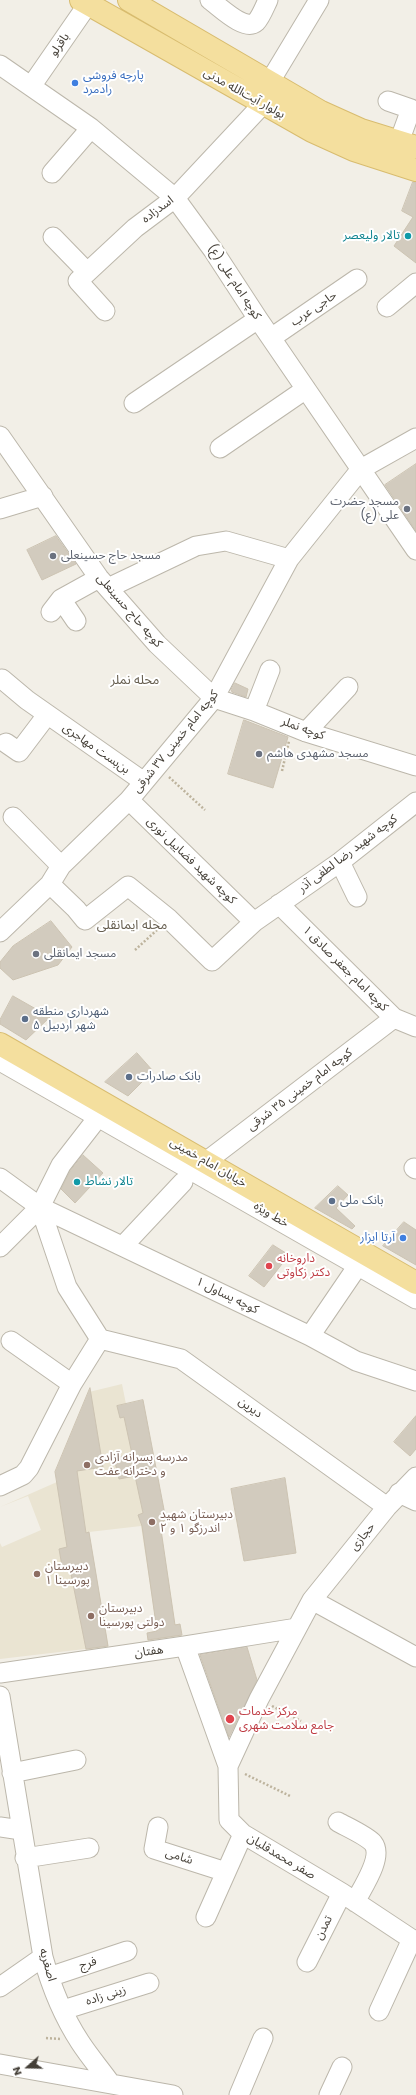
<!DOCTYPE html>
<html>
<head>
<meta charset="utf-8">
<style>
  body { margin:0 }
  #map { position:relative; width:416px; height:2095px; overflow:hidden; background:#f2efe7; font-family:Poppins,sans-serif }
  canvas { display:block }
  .north { position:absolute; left:8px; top:2047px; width:40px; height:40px; -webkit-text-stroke:3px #fff; paint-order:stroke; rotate:250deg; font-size:11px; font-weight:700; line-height:16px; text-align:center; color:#443f37 }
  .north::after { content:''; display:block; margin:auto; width:14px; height:18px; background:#443f37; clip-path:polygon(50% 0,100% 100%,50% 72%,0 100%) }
</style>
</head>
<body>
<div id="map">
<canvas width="416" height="2095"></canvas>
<div class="north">N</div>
</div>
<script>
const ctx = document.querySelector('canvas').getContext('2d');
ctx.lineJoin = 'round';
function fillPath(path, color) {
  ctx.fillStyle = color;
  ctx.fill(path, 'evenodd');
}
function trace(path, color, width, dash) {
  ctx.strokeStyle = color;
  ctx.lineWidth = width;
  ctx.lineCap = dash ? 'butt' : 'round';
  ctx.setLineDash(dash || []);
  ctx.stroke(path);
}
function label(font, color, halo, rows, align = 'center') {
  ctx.font = font + ' Poppins,"Noto Sans Arabic",sans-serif';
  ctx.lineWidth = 4;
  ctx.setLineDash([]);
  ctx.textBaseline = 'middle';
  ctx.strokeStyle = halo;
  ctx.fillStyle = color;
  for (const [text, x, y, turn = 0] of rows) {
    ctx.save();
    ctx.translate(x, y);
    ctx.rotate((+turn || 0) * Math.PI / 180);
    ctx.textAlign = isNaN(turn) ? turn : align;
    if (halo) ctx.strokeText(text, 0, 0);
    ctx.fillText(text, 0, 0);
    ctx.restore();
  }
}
fillPath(new Path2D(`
  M122 1384 126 1404 143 1400 166 1520 160 1523 175 1624H180L182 1640 148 1645 147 1633 157 1631 141 1526 89 1532 109 1650 87 1654 85 1649 0 1659V1543L2 1547 41 1530 28 1496 0 1507 57 1482 89 1392Z`), '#eae4d2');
const building = new Path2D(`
  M413 182H416V263L394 246 413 217 402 211Z
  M416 464V531L385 485Z
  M56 536 76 564 42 580 27 550Z
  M235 683 248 689 246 697 232 692 231 690Z
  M244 720 288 737 273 788 228 774Z
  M51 921 72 947 58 965 13 980 0 968V962L13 946Z
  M13 996 50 1017 26 1040 0 1024V1020Z
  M137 1053 153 1071 128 1096 105 1082Z
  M83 1155 103 1173 75 1203 61 1189 70 1171Z
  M338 1186 348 1195 336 1208 355 1226 352 1229 315 1208Z
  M404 1222 416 1230V1265L383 1246Z
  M273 1245 289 1255 264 1287 249 1276Z
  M90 1388 103 1467 77 1471 86 1533 89 1532 108 1646 86 1649 69 1564 62 1566 59 1549 67 1547 55 1472Z
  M143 1400 166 1520 160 1523 175 1625 180 1624 182 1635 148 1640 147 1633 157 1631 142 1526 138 1515 143 1513 135 1476 119 1479 114 1458 132 1454 124 1417 120 1418 117 1406Z
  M416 1416V1449L410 1456 394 1442Z
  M285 1478 296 1553 244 1561 231 1489Z
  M247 1647 257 1680 229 1737 200 1655Z`);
fillPath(building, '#d2cbbe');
trace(building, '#ccc3b2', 1);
const minor = new Path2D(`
  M210 0C220 7 245 32 256 22 261 17 265 6 268 0
  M0 65 91 128 175 198 213 250 258 319 416 550
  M269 83 319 0
  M32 85 88 4
  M388 101 411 109 399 142
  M52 173 91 128
  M53 237 87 272
  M387 307 416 283
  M105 311 78 281 135 228 175 198 262 105
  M271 338 357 279
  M134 403 258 319
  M0 436 99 578 157 644 214 698 254 711 306 732 416 766
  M220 448 306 389
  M0 509 43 496
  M108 588 196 546 226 541 289 559
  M61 599 76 621
  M51 612 61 599 99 578
  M2 679 27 700 144 782
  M254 711 270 670
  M306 732 348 687
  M6 743 19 752 47 715
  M129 800 254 922
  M13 817 61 866
  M340 862 357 897
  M50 884 76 909 85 920 128 886 169 919 212 961 254 922 340 862 416 802
  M279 904 394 1018 416 1027
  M0 932 50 884 61 866 129 800 214 698 289 559 361 469 416 438
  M0 1061 416 1299
  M414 1168 416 1169
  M195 1170 394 1018
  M0 1178 40 1207 310 1336 356 1361 416 1381
  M40 1207 67 1287 100 1339
  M123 1246 183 1182
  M0 1247 40 1207 61 1165 106 1107
  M310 1336 357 1267
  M100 1339 181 1359 387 1507
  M11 1341 72 1384
  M416 1477 387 1507 312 1600 259 1699 228 1766 229 1820 243 1834 342 1893 416 1942
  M0 1486 23 1475 29 1468 72 1384 100 1339
  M399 1493 416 1501
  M312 1600 416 1657
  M185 1646 228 1766
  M0 1673 185 1646 297 1628
  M0 1696 43 1957C51 1986 63 2016 80 2042 89 2056 101 2070 111 2084
  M12 1773 76 1760
  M338 1822C347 1827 367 1836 373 1843 384 1857 362 1888 355 1902
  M0 1827 21 1830
  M158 1827 154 1849 226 1872
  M25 1858 89 1848
  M206 1917 243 1834
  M307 1962 342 1893
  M49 1977 127 1951
  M0 1987 43 1957
  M63 2010 149 1983
  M379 2011 412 1939
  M0 2064 173 2095
  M239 2095 263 2038
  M329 2095 342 2067`);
const major = new Path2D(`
  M81 0 312 131 354 150 416 170
  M129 0 321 112 361 130 416 147
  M0 1044 416 1283`);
trace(minor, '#bcb7ab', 21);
trace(major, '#d8bc6f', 24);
trace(new Path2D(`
  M282 771 289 741
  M169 777 205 810
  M135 950 157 930
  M272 1706 301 1721
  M245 1774 290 1796
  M46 2038 60 2039`), '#bdb39d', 2.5, [2, 2]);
trace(minor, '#fff', 19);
trace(major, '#f4df9e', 22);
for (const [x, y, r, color] of [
  [75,83,4,"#3f7fe0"],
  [408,236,4,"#0f9aa8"],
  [407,509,4,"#6b7280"],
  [53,556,4,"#6b7280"],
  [259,754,4,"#6b7280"],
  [36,954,4,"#6b7280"],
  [25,1019,4,"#5c6f8a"],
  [129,1077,4,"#5c6f8a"],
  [77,1182,4,"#0f9aa8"],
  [332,1201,4,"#5c6f8a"],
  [403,1238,4,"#3f7fe0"],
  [269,1266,4,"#e0444e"],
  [87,1465,4,"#8d6e63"],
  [152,1522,4,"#8d6e63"],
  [37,1574,4,"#8d6e63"],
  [91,1616,4,"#8d6e63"],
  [230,1719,5,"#e0444e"]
]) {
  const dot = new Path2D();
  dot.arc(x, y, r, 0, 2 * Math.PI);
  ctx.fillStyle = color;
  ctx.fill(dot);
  trace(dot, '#fff', 1.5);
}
label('12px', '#443f37', '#fff', [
  ["باقرلو",60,45,-55],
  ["بولوار آیت‌الله مدنی",244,94,29],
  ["اسدزاده",158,210,-37],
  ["کوچه امام علی (ع)",234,282,57],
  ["حاجی عرب",314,309,-34],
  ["کوچه حاج حسینعلی",129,611,49],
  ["کوچه نملر",303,729,20],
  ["کوچه امام خمینی ۳۷ شرقی",176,742,-51],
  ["بن‌بست مهاجری",96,749,35],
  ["کوچه شهید رضا لطفی آذر",348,854,-37],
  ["کوچه شهید فضاییل نوری",191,861,44],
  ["کوچه امام جعفر صادق ۱",345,969,45],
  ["کوچه امام خمینی ۳۵ شرقی",300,1090,-37],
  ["خیابان امام خمینی",208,1163,30],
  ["خط ویژه",271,1215,31],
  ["کوچه یساول ۱",227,1296,26],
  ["دیرین",250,1408,36],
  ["حجازی",363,1537,-51],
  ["هفتان",149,1652,-8],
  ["شامی",179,1857,18],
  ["صفر محمدقلیان",281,1857,31],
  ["تمدن",324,1928,-63],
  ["فرج",88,1964,-18],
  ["اصغریه",47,1965,74],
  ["زینی زاده",106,1996,-17]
]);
label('12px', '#366cbe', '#fff', [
  ["پارچه فروشی",83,76],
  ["رادمرد",83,90],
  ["آرتا ابزار",395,1238,"right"]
], 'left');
label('12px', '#0d838f', '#fff', [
  ["تالار ولیعصر",400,236],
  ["تالار نشاط",85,1182,"left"]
], 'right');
label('12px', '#5b616d', '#fff', [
  ["مسجد حضرت",399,502,"right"],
  ["علی (ع)",399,516,"right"],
  ["مسجد حاج حسینعلی",61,556],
  ["مسجد مشهدی هاشم",267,754],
  ["مسجد ایمانقلی",44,954]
], 'left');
label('12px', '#4e5e75', '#fff', [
  ["شهرداری منطقه",33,1012],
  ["۵ شهر اردبیل",33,1026],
  ["بانک صادرات",137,1077],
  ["بانک ملی",340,1201]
], 'left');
label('12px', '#be3a42', '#fff', [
  ["داروخانه",277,1259],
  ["دکتر زکاوتی",277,1273],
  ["مرکز خدمات",239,1712],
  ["جامع سلامت شهری",239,1726]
], 'left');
label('12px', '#785e54', '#fff', [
  ["مدرسه پسرانه آزادی",95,1458],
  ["و دخترانه عفت",95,1472],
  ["دبیرستان شهید",160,1515],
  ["اندرزگو ۱ و ۲",160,1529],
  ["دبیرستان",45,1567],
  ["پورسینا ۱",45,1581],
  ["دبیرستان",99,1609],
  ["دولتی پورسینا",99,1623]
], 'left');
label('13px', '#665e4f', '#fff', [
  ["محله نملر",135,681],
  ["محله ایمانقلی",132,926]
]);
</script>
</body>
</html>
